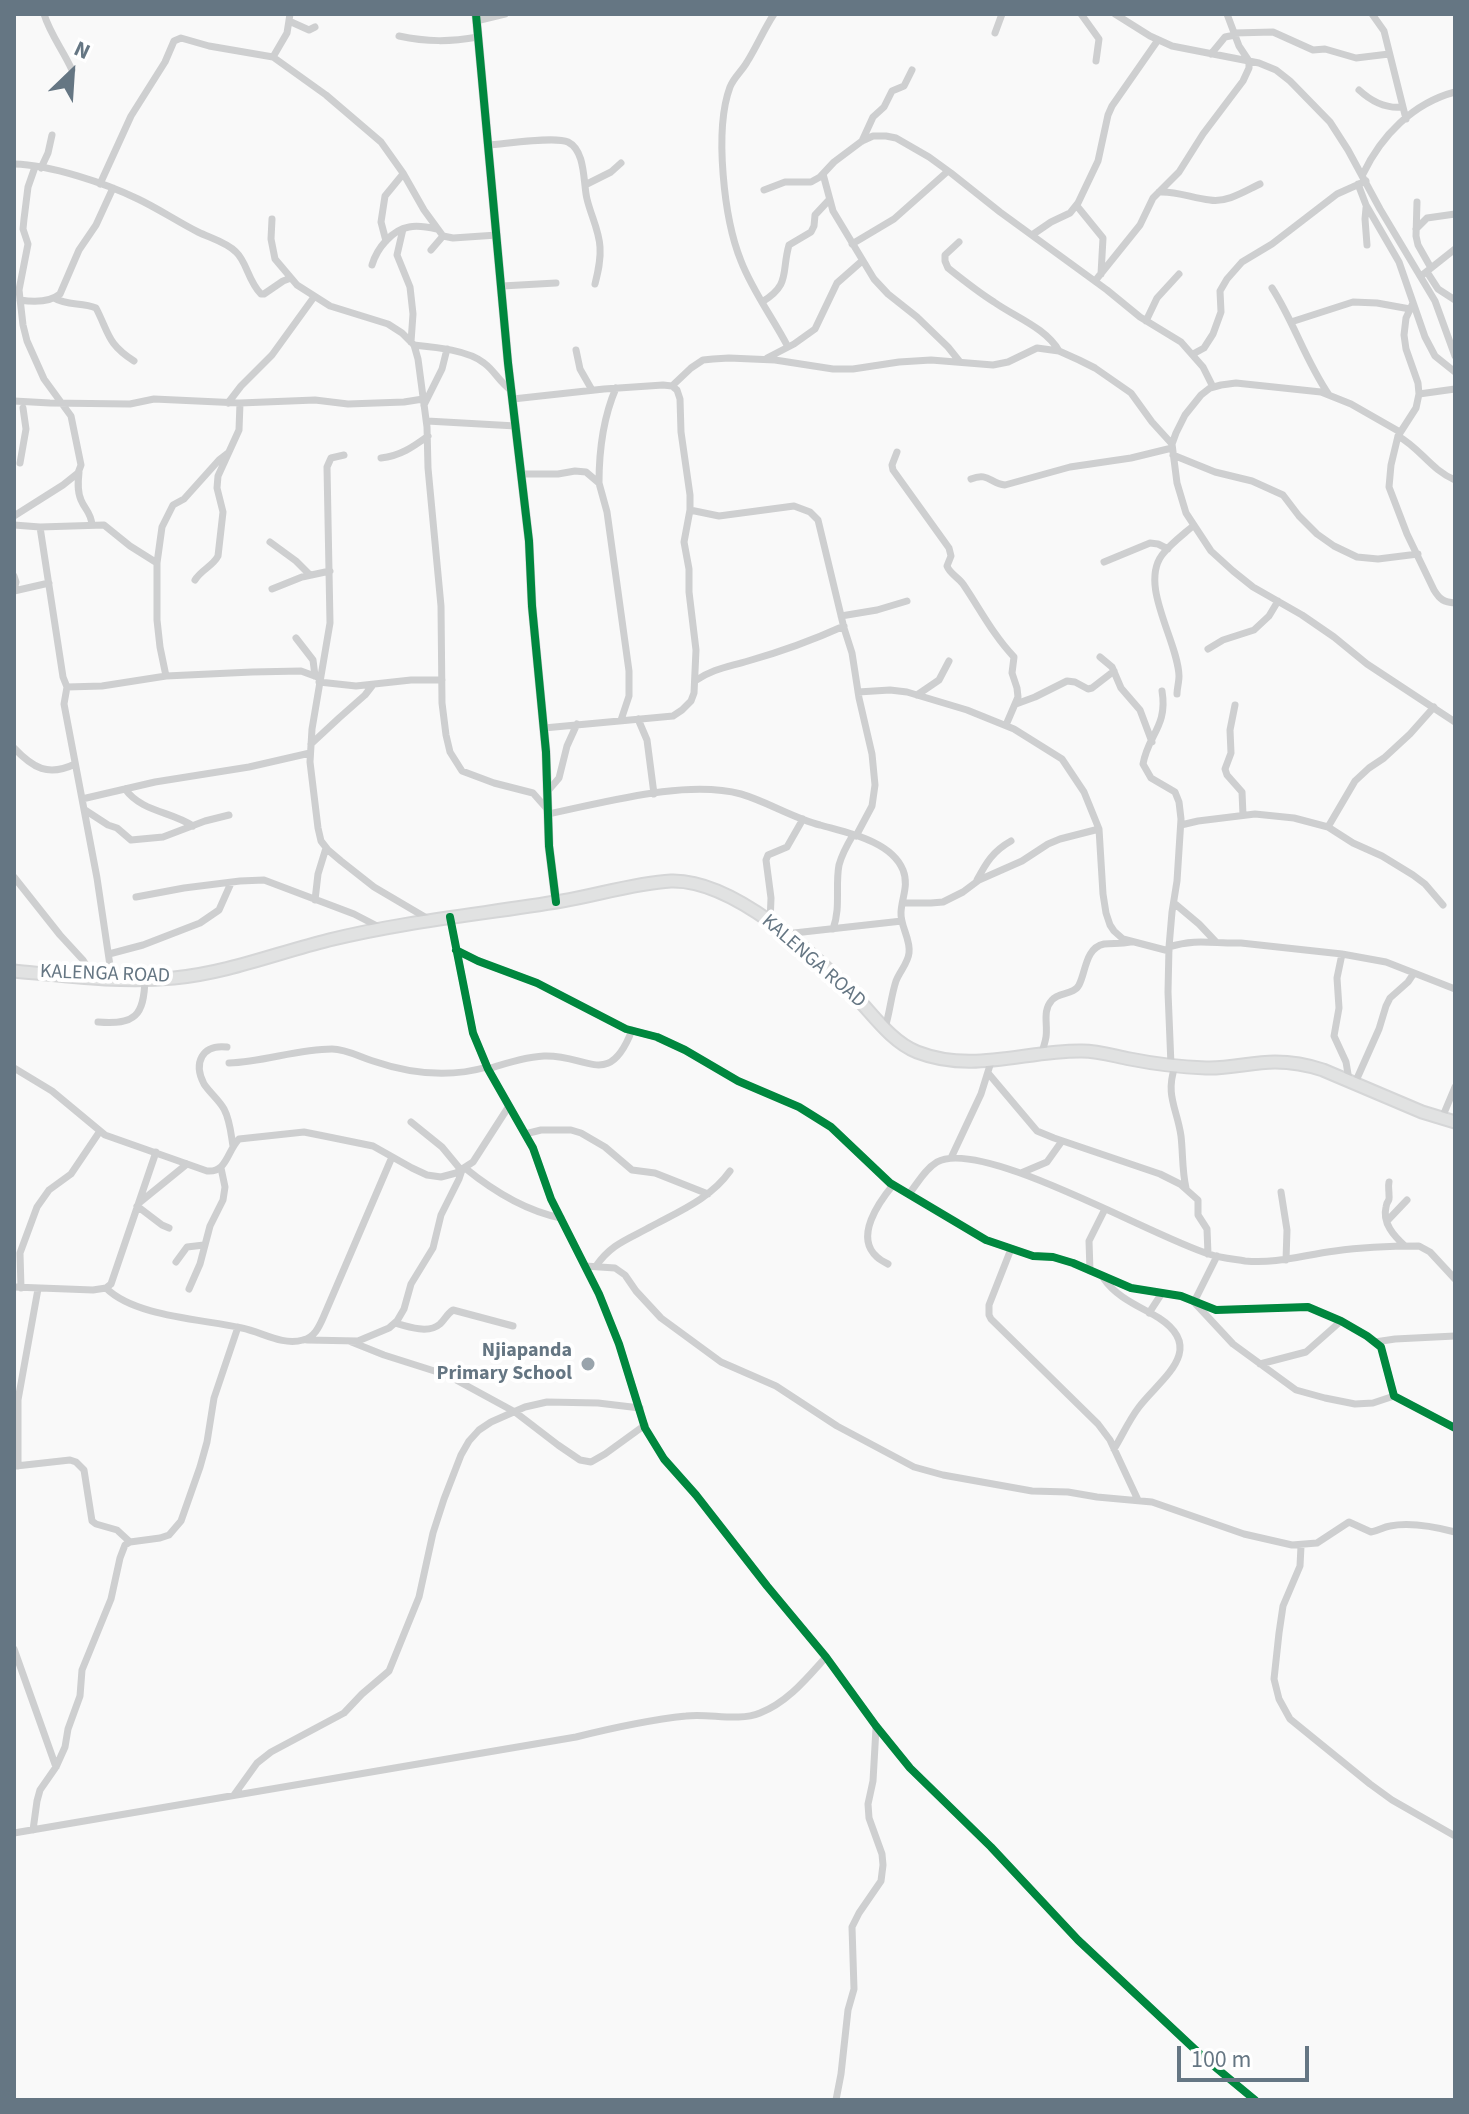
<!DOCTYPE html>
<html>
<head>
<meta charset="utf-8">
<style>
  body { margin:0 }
  #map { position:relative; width:1469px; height:2114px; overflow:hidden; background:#f9f9f9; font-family:"Source Sans 3",sans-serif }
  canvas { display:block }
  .frame { position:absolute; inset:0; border:16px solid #657683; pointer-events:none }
  .north { position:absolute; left:32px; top:32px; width:80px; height:80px; -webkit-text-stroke:6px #fff; paint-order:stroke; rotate:25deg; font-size:22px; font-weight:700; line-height:32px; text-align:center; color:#657683 }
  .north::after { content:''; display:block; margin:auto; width:28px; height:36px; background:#657683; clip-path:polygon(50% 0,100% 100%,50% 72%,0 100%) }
  .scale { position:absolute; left:1177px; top:2046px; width:132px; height:36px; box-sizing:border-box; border:4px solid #657683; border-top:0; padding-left:10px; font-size:24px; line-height:28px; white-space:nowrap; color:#657683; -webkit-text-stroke:6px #fff; paint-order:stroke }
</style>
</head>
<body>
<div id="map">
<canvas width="1469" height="2114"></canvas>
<div class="frame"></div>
<div class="north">N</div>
<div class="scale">100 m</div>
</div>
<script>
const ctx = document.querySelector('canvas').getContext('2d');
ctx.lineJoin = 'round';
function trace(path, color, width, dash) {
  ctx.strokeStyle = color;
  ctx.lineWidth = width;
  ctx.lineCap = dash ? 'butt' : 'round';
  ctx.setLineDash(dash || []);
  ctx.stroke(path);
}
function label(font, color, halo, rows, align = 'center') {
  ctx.font = font + ' "Source Sans 3",sans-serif';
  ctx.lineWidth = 8;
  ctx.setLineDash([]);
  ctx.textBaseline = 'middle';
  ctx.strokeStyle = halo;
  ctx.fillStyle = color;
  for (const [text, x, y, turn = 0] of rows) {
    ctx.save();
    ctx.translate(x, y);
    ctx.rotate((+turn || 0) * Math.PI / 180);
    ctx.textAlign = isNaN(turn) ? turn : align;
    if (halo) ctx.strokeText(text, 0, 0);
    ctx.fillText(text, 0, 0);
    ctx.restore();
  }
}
const secondary = new Path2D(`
  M14 971C67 976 121 983 174 978 227 973 277 953 329 940 406 921 484 914 562 901 598 895 635 883 671 881 733 879 814 954 856 997 874 1016 892 1042 917 1052 973 1074 1027 1050 1082 1051 1099 1051 1114 1056 1130 1059 1155 1064 1181 1067 1206 1068 1229 1069 1252 1062 1275 1062 1291 1062 1308 1065 1323 1070L1422 1112 1455 1122`);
trace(secondary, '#d5d6d7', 15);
trace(new Path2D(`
  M44 14C50 34 63 50 72 70
  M774 14C764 29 757 46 747 62 742 71 734 77 730 87 714 130 724 219 741 261 753 292 773 318 788 347
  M1081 14 1099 39 1096 61
  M1115 14 1150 36 1172 46 1259 63 1276 70 1290 81 1330 122 1348 150 1380 209 1435 301 1455 356
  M1372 14 1384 31 1406 119
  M289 21 309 30 315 27
  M476 21 505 14
  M995 33 1002 14
  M1234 33 1273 32 1313 50 1325 49 1356 58 1389 54
  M399 36C427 42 450 42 478 37
  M1211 54 1225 37 1235 35
  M273 57 287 33 290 14
  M1359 90C1372 102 1386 109 1403 107
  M862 141 873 117 884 107 892 91 904 86 912 70
  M488 145C505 144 555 136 568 142 586 151 583 183 587 199 591 216 599 230 600 247 601 260 598 272 595 284
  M14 164C51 165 105 183 138 199 159 209 178 222 198 232 210 238 226 242 236 252 247 262 248 281 261 294H264L283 281 291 278
  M41 168 48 153 52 135
  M823 174 833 211 874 279 888 294 917 317 948 347 960 362
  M1363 174C1381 136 1413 103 1455 92
  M100 184 131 116 165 62 174 41 181 38 209 46 273 57 326 95 381 142 403 173 424 210 443 236 453 238 497 235
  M1358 184 1366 205 1399 262 1425 337 1435 356 1455 372
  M585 185 611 172 621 163
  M764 190 785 182H811L820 177 834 162 862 141 873 136H886L896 138 929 157 951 173 1000 212 1107 290 1140 317 1181 342 1203 367 1213 387
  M1159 192C1177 191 1192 198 1210 200 1227 203 1245 191 1260 184
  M1417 202 1416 236 1418 245 1431 268
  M1077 206 1103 238 1101 274
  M1366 208 1365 219 1367 245
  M272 219 271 239 275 259 297 285 330 306 388 324 402 333 414 345 418 359 427 427 428 468 441 606 442 703 446 735 450 752 462 771 494 783 533 793 548 810
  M403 229 397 255 410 287 413 314 411 342
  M1416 229 1427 218 1455 214
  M1032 235 1051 222 1070 213 1078 203 1098 161 1108 115 1112 106 1158 40
  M386 241 381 222 385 196 403 174
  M959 242 945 255V261L948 268C963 280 978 292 994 302 1015 317 1046 328 1059 351
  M852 244 894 219 948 171
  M431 250 443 236
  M372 265C377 248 392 230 409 227 418 225 428 227 437 229
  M1427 272 1438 289 1455 300
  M1421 276 1455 249
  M1095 281 1140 225 1153 198 1179 172 1203 134 1243 81 1249 68V61L1239 46 1227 14
  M502 286 556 283
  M1272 288C1294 322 1305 360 1329 395
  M54 298C67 306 82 302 96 308 109 333 107 344 134 361
  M20 300C33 302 49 303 60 294L79 250 96 225 113 188
  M762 302C791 284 781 273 789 245L811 232 814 226 815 215 829 200
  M1413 303 1406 318 1404 335 1406 349 1418 383 1419 394 1416 408 1398 436 1391 465 1389 487 1407 534 1434 590C1440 600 1444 602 1455 603
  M1146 321 1157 298 1179 274
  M1291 322 1353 302 1377 303 1410 309
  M414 345C434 347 468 350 484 363 495 371 499 382 512 391
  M576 350 580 369 592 390
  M1193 354 1204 348 1213 334 1221 312 1220 291 1227 279 1242 262 1272 244 1337 194 1366 181
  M767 358 794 344 815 329 837 283 862 261
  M672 386 691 368 703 360 713 359 729 358 775 360 833 369H853L899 362 931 360 993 365 1008 362 1037 348 1059 351 1079 360 1095 368 1131 393 1152 422 1172 444
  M1419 394 1455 389
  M513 399 604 389 663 385 672 386 677 390 680 399 681 432 690 495V510L684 542 689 569V592L696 650 694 693 691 701 682 710 673 716 544 728
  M14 401 50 403 130 404 154 399 240 403 315 400 348 404 404 402 423 399
  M228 403 241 386 272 355 314 297
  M424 405 442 369 447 349
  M427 421 516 426
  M1400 432 1351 404 1321 392 1236 383 1221 385 1210 388 1201 395 1185 415 1176 433 1172 444 1177 483 1186 513 1211 551 1233 571 1253 587 1302 615 1334 637 1367 664 1455 722
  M1398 436C1420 448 1431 470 1455 480
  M897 452 892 465 893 470 949 548 951 556 947 566C950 574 958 577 963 584 980 609 993 635 1014 657L1012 673 1017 688 1018 697 1006 725
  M344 455 331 458 327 467 330 623 312 729 310 762 318 828 321 841 328 850 341 861 374 887 430 920
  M1173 455 1215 472 1252 481 1283 495 1299 516 1317 534 1334 546 1357 557 1378 559 1418 554
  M381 458C400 456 413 447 428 436
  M20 463 26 429 23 408
  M79 472C78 481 77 491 81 500 85 510 91 512 92 525
  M522 474H558L575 471 586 472 599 483 607 512 629 671V696L621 720
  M971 479C988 472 990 483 1005 485L1070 467 1131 458 1172 448
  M599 483C599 451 603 418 616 388
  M690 510 719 516 794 506 810 512 818 520 844 628 852 653 859 698 872 754 875 785 872 806 856 836
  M14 516 63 485 78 473 81 465 71 416 44 379 27 341 23 325 19 290 28 244 23 229 24 219 28 187 35 167
  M14 525 40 527 104 525 130 546 157 563V620L160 647 166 676
  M40 527 63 677 67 687 102 686 166 676 252 672 301 671 320 678
  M270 542 296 561 310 575
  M1104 562 1150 543 1158 544 1168 549
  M157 563 162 527 173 505 184 499 219 460 228 453
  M14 576 16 582 14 590
  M195 580C201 570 213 566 218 556L223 512 217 488 218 476 239 430 240 403
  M272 589 302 577 330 571
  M14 591 49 583
  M841 616 877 610 907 601
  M296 638 313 660 315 676
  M1208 649 1223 640 1254 630 1269 616 1278 601
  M1100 657 1112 667 1121 688 1140 710 1152 742
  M695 681C712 669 728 667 748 661 780 652 813 640 844 626
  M319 682 356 686 411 680H442
  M67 687 64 704 97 878 112 979
  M1162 691C1168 726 1148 735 1143 764L1151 778 1175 792 1179 802 1181 819 1177 881 1172 912 1169 947 1168 992 1171 1065
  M858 692 890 690 907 692 967 710 1014 729 1062 759 1084 792 1099 829 1103 894 1106 913 1110 925 1114 931 1123 939 1169 951
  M1177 694C1177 689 1179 682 1179 676 1178 641 1139 586 1162 555 1171 543 1184 534 1194 525
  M917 695 939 680 949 661
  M1016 704 1035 697 1067 681 1075 682 1088 689 1092 688 1114 671
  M1235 705 1230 730 1231 753 1225 769 1227 775 1242 792 1243 815
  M638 719 647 740 654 794
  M311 744 339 718 365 695 372 686
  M14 748C33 768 48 777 75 764
  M125 789C142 812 170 811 193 826
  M547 792 559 778 567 746 577 724
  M82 799 155 782 249 767 310 753
  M85 810 108 825 117 828 131 840 163 837 205 821 229 815
  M548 814C603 803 686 779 741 794 768 802 793 818 820 825 848 833 891 841 903 870 909 885 902 897 901 912 900 926 911 939 909 953 908 963 900 971 896 981 891 996 890 1012 885 1028
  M1181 825 1198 821 1255 814 1294 818 1328 827 1353 843 1382 856 1413 875 1425 884 1443 905
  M1328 827 1355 781 1369 768 1384 758 1410 734 1434 707
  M14 877 60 935 83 960 94 978
  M977 880C986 863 993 851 1011 841
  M136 897 184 888 240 881 264 880 354 914 381 928
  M315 900 318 874 326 848
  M903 903H931L943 902 963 892 979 880 1022 861 1048 844 1060 839 1099 829
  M1174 903 1199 924 1216 942
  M450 917 473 1033 488 1069 533 1148 551 1199 599 1294 619 1344 645 1428 664 1459 696 1495 767 1586 826 1657 876 1726 910 1768 991 1847 1078 1940 1203 2057 1255 2100
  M770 923 771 898 766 860 768 855 787 847 803 819
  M833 929C841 908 835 886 839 865 842 854 847 845 853 835
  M785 934 902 921
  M1169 947C1196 938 1215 944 1241 943L1342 954 1386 962 1455 989
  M456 950 478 961 537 983 626 1029 657 1037 685 1050 738 1081 799 1107 831 1127 890 1183 986 1240 1033 1256 1053 1257 1073 1263 1131 1288 1181 1296 1216 1310 1308 1307 1341 1321 1367 1336 1381 1347 1394 1396 1455 1428
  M109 954 143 945 200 923 219 910 231 883
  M1342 954 1337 978 1339 1008 1334 1036 1346 1062 1349 1080
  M98 1022C135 1025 144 1016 145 979
  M227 1047C202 1044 193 1063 204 1084 210 1093 219 1100 224 1109 230 1120 231 1134 233 1146
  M1041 1055C1043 1049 1045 1043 1046 1037 1048 1024 1042 1011 1052 1000 1059 992 1074 995 1079 985 1086 972 1085 948 1104 944 1113 943 1121 944 1130 942
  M229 1063C264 1062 297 1049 332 1049 346 1049 360 1057 373 1061 411 1074 449 1078 487 1067
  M1175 1066C1165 1096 1177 1108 1181 1136 1183 1153 1182 1171 1186 1188
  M14 1068 52 1091 105 1135 207 1171C227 1173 227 1151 239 1139L304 1132 324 1136 373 1146 412 1168 427 1175 441 1177 456 1173 473 1162 509 1106
  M488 1069C506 1063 525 1057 544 1056 587 1054 609 1090 632 1030
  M988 1073 1037 1131 1054 1138 1160 1174 1180 1184 1198 1200V1215L1207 1229 1208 1254
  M1355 1083 1379 1029 1386 1006 1390 998 1408 982 1414 973
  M1442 1118 1455 1087
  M411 1122 442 1147 461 1170
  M525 1134 541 1130H571L581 1133 605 1147 632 1170 655 1173 708 1194
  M951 1158 981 1094 991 1062
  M465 1168C492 1190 526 1211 561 1218
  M1021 1173 1047 1162 1062 1141
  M1389 1182C1388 1186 1389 1190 1389 1195 1390 1203 1387 1199 1386 1207 1382 1223 1394 1236 1405 1246
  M1281 1192 1287 1230 1286 1260
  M909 1194C917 1184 925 1169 937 1162 981 1137 1155 1238 1209 1254 1220 1258 1233 1259 1245 1261 1277 1264 1303 1255 1335 1251 1363 1247 1391 1246 1419 1246L1430 1252 1455 1279
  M139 1203 187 1164
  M137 1206 162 1225 169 1228
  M1388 1220 1407 1200
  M1011 1249 989 1305V1315L991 1319 1098 1424 1110 1440 1138 1500
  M176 1262 187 1247 204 1245
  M888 1264C884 1262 880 1260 877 1257 854 1237 879 1202 893 1185
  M585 1266 615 1268 625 1275 636 1291 661 1318 721 1362 776 1386 837 1426 914 1467 943 1475 1032 1491 1068 1492 1097 1497 1152 1502 1244 1534 1292 1545 1317 1543 1349 1522 1371 1532C1378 1531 1383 1527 1390 1526 1410 1522 1436 1527 1455 1532
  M596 1266C612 1243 629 1239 652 1226 680 1211 711 1198 730 1171
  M1090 1271 1089 1241 1105 1209
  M1104 1279C1117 1298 1141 1307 1159 1318 1208 1350 1159 1380 1139 1407 1129 1420 1122 1436 1114 1449
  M14 1287 93 1290 106 1288 111 1284 156 1152
  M21 1288 20 1253 37 1207 49 1190 71 1174 100 1131
  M106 1288C135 1317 203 1319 242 1328 262 1332 282 1346 303 1340 314 1338 319 1327 323 1318L392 1157
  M189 1289 200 1264 210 1226 223 1200 225 1187 221 1168
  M1195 1300 1217 1256
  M1193 1301 1233 1344 1296 1390 1325 1398 1355 1404 1373 1403 1394 1396
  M1149 1313 1162 1293
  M395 1323C408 1327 429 1334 440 1324 445 1319 447 1314 453 1310L513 1326
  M307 1340 358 1341 389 1328 397 1321 404 1309 411 1284 433 1248 441 1215 459 1179 462 1170
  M349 1341 384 1355 447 1375 515 1412 558 1445 580 1460 591 1462 605 1454 645 1425
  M1375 1342 1395 1339 1455 1336
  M1260 1364 1306 1352 1341 1321
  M16 1466 70 1460 76 1462 84 1470 92 1521 96 1524 117 1530 130 1542
  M18 1466V1400L38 1289
  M1301 1546 1300 1566 1283 1606 1279 1633 1274 1679 1279 1699 1290 1719 1370 1784 1392 1800 1455 1836
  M14 1649 56 1767
  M234 1795 257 1763 271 1752 344 1713 362 1694 389 1671 419 1597 433 1533 444 1499 461 1455 469 1441 479 1430 491 1422 525 1407 547 1402 598 1403 640 1408
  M33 1830 37 1801 40 1790 56 1767 65 1747 68 1729 80 1696 82 1670 111 1599 120 1558 125 1545 130 1542 160 1538 169 1535 181 1521 200 1467 207 1442 214 1398 238 1327
  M14 1833 576 1737C612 1728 648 1720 686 1716 709 1713 738 1722 760 1713 788 1702 807 1678 826 1657
  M836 2100 841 2074 848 2010 854 1989 852 1927 859 1913 881 1881 883 1865 882 1854 869 1818 868 1804 873 1781 876 1728`), '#cecfd0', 7);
trace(new Path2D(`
  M476 14 508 363 529 541 532 606 546 752 549 846 556 902`), '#cecfd0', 9);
trace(secondary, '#e1e2e2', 11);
trace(new Path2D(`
  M476 14 508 363 529 541 532 606 546 752 549 846 556 902
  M450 917 473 1033 488 1069 533 1148 551 1199 599 1294 619 1344 645 1428 664 1459 696 1495 767 1586 826 1657 876 1726 910 1768 991 1847 1078 1940 1203 2057 1255 2100
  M456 950 478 961 537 983 626 1029 657 1037 685 1050 738 1081 799 1107 831 1127 890 1183 986 1240 1033 1256 1053 1257 1073 1263 1131 1288 1181 1296 1216 1310 1308 1307 1341 1321 1367 1336 1381 1347 1394 1396 1455 1428`), '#00873e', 8);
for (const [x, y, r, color] of [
  [588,1364,8,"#99a4ac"]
]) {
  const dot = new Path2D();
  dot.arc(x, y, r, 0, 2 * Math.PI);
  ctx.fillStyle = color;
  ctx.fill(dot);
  trace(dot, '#fff', 3);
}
label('20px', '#657683', '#fff', [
  ["KALENGA ROAD",813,962,41],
  ["KALENGA ROAD",105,975,2]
]);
label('bold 20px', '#657683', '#fff', [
  ["Njiapanda",572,1352],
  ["Primary School",572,1375]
], 'right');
</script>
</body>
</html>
